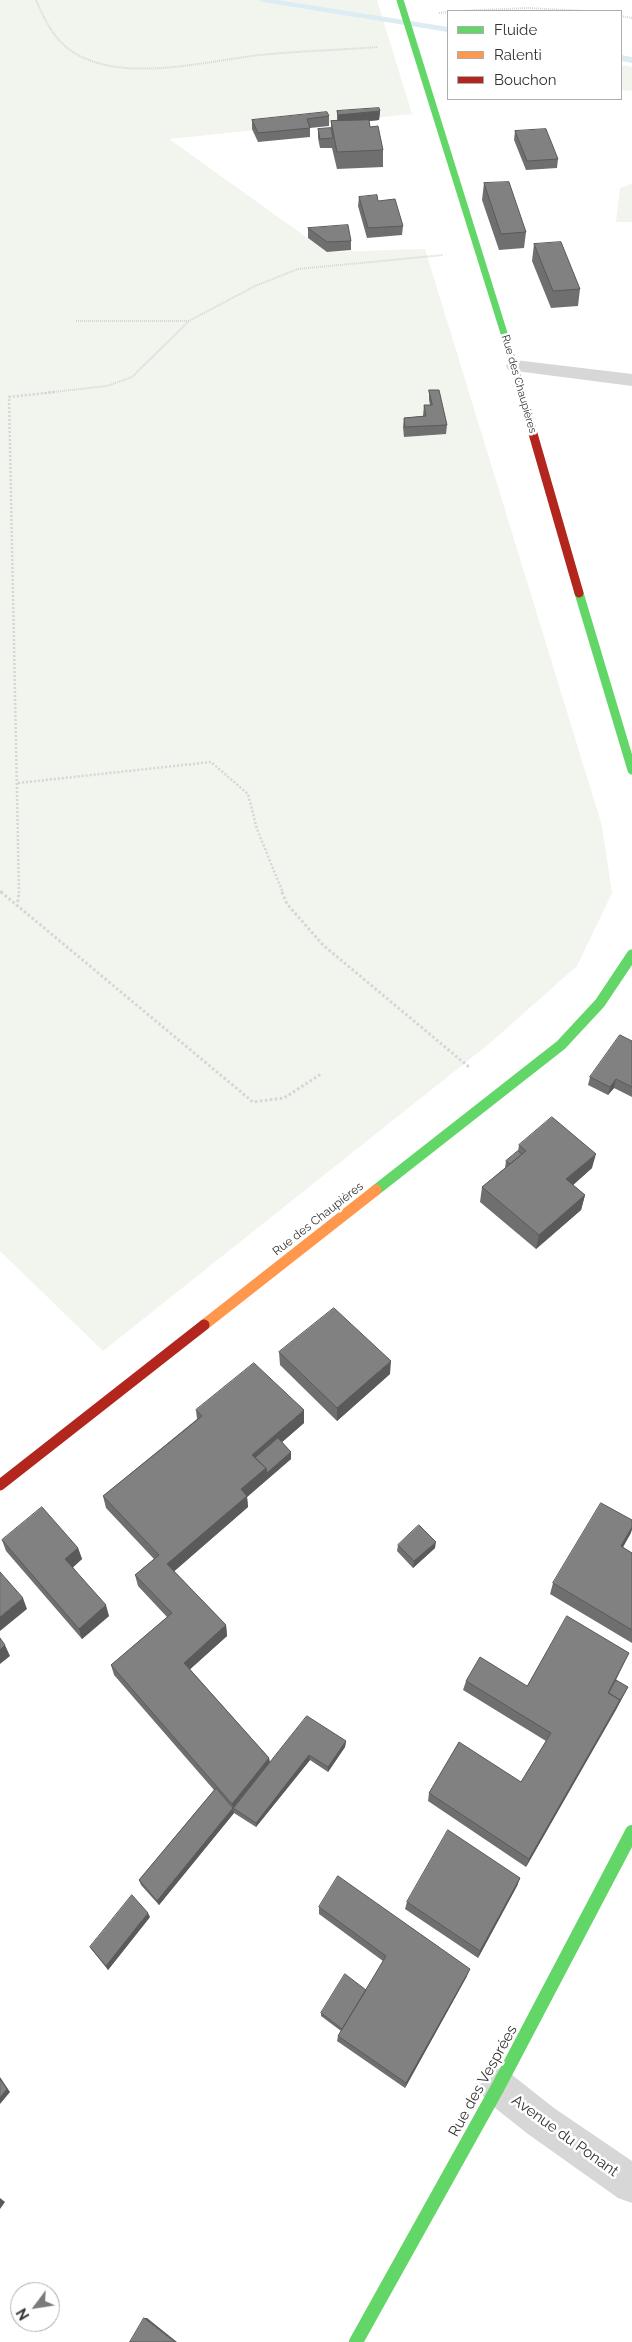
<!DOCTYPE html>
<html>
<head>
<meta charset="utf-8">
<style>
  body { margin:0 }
  #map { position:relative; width:632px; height:2342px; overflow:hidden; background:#fff; font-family:Raleway,sans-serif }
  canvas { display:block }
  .legend { position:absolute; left:447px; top:10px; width:175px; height:90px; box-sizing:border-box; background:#fff; border:1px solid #adadad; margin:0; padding:6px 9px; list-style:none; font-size:15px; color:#333 }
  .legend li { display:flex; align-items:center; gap:10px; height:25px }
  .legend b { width:25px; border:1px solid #adadad }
  .north { position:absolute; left:10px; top:2282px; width:50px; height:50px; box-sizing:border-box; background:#fff; border:1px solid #adadad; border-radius:50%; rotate:239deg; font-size:14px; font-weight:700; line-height:20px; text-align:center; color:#333 }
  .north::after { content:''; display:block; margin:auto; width:18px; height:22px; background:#7a7a7a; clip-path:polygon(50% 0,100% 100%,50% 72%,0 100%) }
</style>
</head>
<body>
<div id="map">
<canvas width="632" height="2342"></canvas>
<ul class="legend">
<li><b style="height:6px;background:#63d668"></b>Fluide</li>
<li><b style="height:6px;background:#ff974d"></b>Ralenti</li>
<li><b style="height:6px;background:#b3261e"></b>Bouchon</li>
</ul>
<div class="north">N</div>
</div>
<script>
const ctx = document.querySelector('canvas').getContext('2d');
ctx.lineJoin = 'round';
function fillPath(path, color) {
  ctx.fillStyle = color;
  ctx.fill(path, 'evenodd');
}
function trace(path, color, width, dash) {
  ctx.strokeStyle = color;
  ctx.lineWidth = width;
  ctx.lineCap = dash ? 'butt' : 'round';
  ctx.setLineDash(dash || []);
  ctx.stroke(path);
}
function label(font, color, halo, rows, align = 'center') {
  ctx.font = font + ' Raleway,sans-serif';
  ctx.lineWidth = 5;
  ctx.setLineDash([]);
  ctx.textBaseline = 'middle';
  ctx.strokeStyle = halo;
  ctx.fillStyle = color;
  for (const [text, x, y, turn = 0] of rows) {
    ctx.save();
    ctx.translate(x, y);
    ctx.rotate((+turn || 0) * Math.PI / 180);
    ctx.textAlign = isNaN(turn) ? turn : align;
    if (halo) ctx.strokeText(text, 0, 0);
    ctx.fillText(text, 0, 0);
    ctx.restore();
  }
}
fillPath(new Path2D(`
  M0 0H377L412 114 169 139 327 252 425 249 602 826 612 893 577 966 490 1043 103 1351 0 1251Z
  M621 65 632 67V91L621 90Z
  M632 184V222H616L620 188Z`), '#f1f5ed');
fillPath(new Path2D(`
  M259 0H278L448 27V32L263 2Z
  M621 55 632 57V63L621 61Z`), '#ddebf3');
trace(new Path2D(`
  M36 0C45 20 54 40 73 52 123 84 205 61 260 55 299 51 339 50 378 47
  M458 11 528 8 585 11
  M439 13 448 12
  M621 16 632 18
  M76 321H189L255 286 298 269 443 255
  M44 393 107 386 132 377 189 321`), '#d6d6d6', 2, [1, 1]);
trace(new Path2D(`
  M18 783 211 762 248 794 257 829 283 893
  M0 891 3 893
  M19 893 9 397 55 392`), '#d6d6d6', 2.5, [2, 2]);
trace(new Path2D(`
  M1 892 253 1102 284 1098 321 1074
  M282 892 287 904 323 945 469 1067
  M17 907 19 892`), '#d6d6d6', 3, [2.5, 2.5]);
fillPath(new Path2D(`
  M515 360 632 374V386L508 370 506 366 508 362Z
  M498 2068 511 2074 554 2108 632 2161V2203L618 2198 528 2134 485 2100 479 2087 485 2074Z`), '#d7d7d7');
trace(new Path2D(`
  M400 0 518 378`), '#63d668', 7);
trace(new Path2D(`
  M579 593 632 770`), '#63d668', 9);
trace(new Path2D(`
  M376 1190 561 1045 600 1003 632 955`), '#63d668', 11);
trace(new Path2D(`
  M356 2342 498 2087 632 1832`), '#63d668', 14);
trace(new Path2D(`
  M204 1325 376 1190`), '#ff974d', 11);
trace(new Path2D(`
  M518 378 521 393`), '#b3261e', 7);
trace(new Path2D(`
  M521 392 579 593`), '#b3261e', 9);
trace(new Path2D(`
  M0 1485 204 1325`), '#b3261e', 11);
fillPath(new Path2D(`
  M337 111H380L379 120 369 121 370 127 383 150V167L337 169 332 148H320L318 138V129L331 128V121H337Z
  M329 116V126L310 128V137L258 142 252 129V120Z
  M515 131 558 159 557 168 526 170 514 140Z
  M484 183 526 232 524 248 499 250 482 200Z
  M359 197 378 201 403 226 402 235 367 238 358 206Z
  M308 228 351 241V250L327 252 308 238Z
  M534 244 580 289 578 306 551 308 532 261Z
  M429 390 447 425 446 434 404 437 403 427 404 418 423 416 424 405H430L429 400Z
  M632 1041V1097L614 1088 608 1095 588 1085 590 1077Z
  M519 1145 592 1168 573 1185 585 1195 581 1210 536 1249 480 1202 482 1187 505 1168 506 1161 518 1151Z
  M279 1352 390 1374 337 1421 280 1365Z
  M196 1410 304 1423 282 1442 291 1452V1459L247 1497 248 1507 174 1571 226 1625 227 1636 190 1669 269 1758 270 1762 346 1741 345 1747 328 1772 310 1760 256 1827 234 1813 159 1905 141 1885 139 1880 214 1790 114 1675 111 1665 167 1617 138 1586 135 1575 154 1559 106 1508 103 1496 197 1419Z
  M632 1520V1530L622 1547 632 1553V1643L550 1594 553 1583Z
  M2 1540 78 1548 82 1559 73 1567 109 1616 82 1639 6 1551Z
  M398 1545 435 1548 413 1568 397 1551Z
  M629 1653 616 1680 628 1687 625 1693 526 1867 428 1801 429 1793 521 1782 546 1741 463 1690 466 1681 527 1686Z
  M520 1878 517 1886 478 1958 405 1909 407 1902Z
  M319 1907 467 1976 405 2088 337 2041 338 2036 341 2031 321 2016V2013L366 1990 383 1961 319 1914Z
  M150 1917 108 1970 92 1950 90 1947Z`), '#6f6f6f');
fillPath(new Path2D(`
  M380 111 379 120 338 124V115Z
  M616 1079 614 1088 608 1095 610 1087Z
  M596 1154 592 1168 563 1194 566 1179Z
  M585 1195 581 1210 536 1249 539 1235Z
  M391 1361 390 1374 337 1421V1408Z
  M304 1410V1423L257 1464 252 1455Z
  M291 1452V1459L247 1497 248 1507 170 1575 167 1564 241 1489 266 1468Z
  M632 1527 631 1533 617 1558 621 1546Z
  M436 1542 435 1548 413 1568 414 1561Z
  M78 1548 82 1559 69 1571 65 1559Z
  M23 1598 27 1609 0 1631V1617Z
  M106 1605 109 1616 82 1639 79 1629Z
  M226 1625 227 1636 186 1673 184 1663Z
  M5 1645 10 1656 0 1664V1650Z
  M628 1687 616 1710 526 1867 529 1859Z
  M346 1741 345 1747 328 1772V1767Z
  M309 1755 310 1760 256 1827V1823Z
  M269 1758 270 1767 233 1808 232 1804Z
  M233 1808 234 1813 159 1905 157 1901Z
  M520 1878 517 1886 478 1958 480 1951Z
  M148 1913 150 1917 108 1970 106 1966Z
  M470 1969 467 1976 405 2088 406 2083Z
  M0 2077 10 2092 0 2104Z
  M0 2198 5 2202 0 2209Z
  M144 2318H147L177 2342H175Z`), '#5a5a5a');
const building = new Path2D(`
  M379 108 380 111 338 115 337 111Z
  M327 112 329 116 307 119 310 128 258 133 252 120Z
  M369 120 370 127 378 126 383 150 337 152 331 121Z
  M331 128 333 138 320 139 318 129Z
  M546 129 558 159 527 161 515 131Z
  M509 182 526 232 501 234 484 183Z
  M377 195 378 201 395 199 403 226 368 228 359 197Z
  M348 225 351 241 327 242 308 228Z
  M561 242 580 289 553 291 534 244Z
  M429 390H439L447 425 405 427 404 418 426 416 424 405H432Z
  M620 1035 632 1041V1087L616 1079 610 1087 590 1077Z
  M552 1117 596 1154 566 1179 585 1195 539 1235 482 1187 526 1151 519 1145Z
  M518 1151 522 1154 510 1164 506 1161Z
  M334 1308 391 1361 337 1408 279 1352Z
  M254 1363 304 1410 252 1455 266 1468 241 1489 247 1496 167 1564 226 1625 184 1663 269 1758 232 1804 111 1665 172 1613 135 1575 159 1555 103 1496 202 1416 196 1410Z
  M278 1438 291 1452 267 1473 266 1468 255 1458Z
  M601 1503 632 1520V1527L621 1546 632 1553V1630L553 1583Z
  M42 1507 78 1548 65 1559 106 1605 79 1629 2 1540Z
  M419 1525 436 1542 414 1561 398 1545Z
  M0 1572 23 1598 0 1617Z
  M567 1616 629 1653 608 1693 620 1700 529 1859 429 1793 459 1742 521 1782 551 1733 466 1681 480 1657 527 1686Z
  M0 1638 5 1645 0 1650Z
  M616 1680 628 1687 618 1704 620 1700 609 1693Z
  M307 1716 346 1741 328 1767 309 1755 256 1823 233 1808 157 1901 139 1880 216 1788 233 1808Z
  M448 1830 520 1878 480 1951 407 1902Z
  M338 1876 470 1969 406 2083 338 2036 386 1956 319 1907Z
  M132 1895 148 1913 106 1966 90 1947Z
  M345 1974 366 1990 342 2029 321 2013Z
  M0 2079 7 2089 0 2098Z
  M144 2318 175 2342H130Z`);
fillPath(building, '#818181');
trace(building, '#5a5a5a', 1);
label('11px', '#333', '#fff', [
  ["Rue des Chaupières",519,384,74]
]);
label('12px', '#333', '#fff', [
  ["Rue des Chaupières",318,1219,-38]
]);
label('15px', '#333', '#fff', [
  ["Rue des Vesprées",483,2081,-61],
  ["Avenue du Ponant",565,2136,36]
]);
</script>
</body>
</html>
